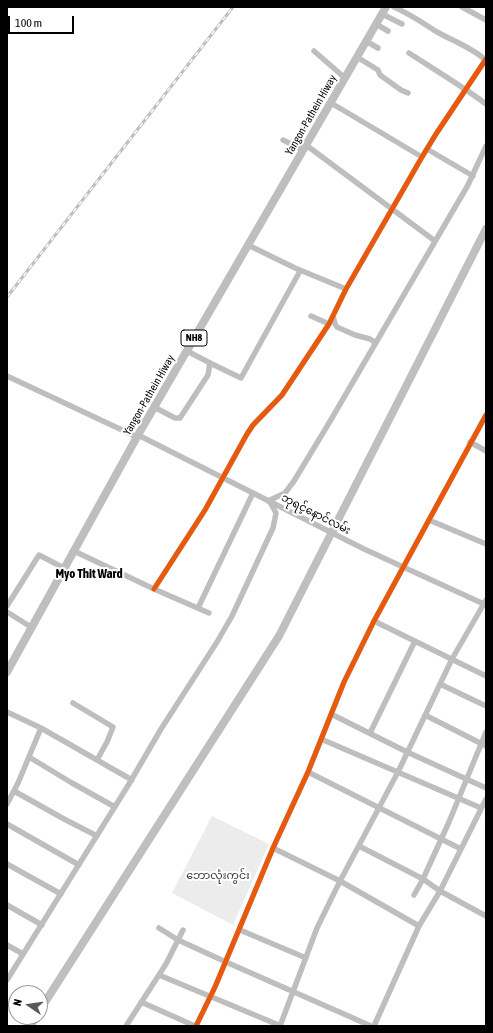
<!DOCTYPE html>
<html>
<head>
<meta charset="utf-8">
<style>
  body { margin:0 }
  #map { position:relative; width:493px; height:1033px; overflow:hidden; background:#fff; font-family:"Asap Condensed",sans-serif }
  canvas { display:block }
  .frame { position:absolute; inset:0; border:8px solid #000; pointer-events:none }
  .north { position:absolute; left:8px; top:985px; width:40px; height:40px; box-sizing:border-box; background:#fff; border:1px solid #999; border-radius:50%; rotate:283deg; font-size:11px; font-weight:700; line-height:16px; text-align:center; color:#000 }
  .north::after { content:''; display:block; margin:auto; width:14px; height:18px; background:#595959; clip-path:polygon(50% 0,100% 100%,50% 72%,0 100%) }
  .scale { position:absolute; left:8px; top:16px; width:66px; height:18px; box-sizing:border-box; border:2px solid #000; border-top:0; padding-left:5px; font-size:12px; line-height:14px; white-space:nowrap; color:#000; -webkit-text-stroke:3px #fff; paint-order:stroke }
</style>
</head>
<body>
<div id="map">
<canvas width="493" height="1033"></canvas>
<div class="frame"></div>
<div class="north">N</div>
<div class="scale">100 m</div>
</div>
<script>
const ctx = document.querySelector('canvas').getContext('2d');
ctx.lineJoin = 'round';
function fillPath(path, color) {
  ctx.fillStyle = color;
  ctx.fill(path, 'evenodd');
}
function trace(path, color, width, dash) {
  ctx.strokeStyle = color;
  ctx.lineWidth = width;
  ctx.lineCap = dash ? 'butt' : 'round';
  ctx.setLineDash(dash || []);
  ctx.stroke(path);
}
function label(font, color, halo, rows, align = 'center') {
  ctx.font = font + ' "Asap Condensed","Noto Sans Myanmar",sans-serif';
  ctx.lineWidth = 4;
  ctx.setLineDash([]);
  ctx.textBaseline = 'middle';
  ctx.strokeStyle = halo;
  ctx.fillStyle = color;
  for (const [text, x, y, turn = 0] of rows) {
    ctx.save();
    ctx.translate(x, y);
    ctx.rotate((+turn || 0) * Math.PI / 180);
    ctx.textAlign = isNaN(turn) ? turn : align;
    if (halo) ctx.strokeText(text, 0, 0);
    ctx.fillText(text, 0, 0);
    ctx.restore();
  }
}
fillPath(new Path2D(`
  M212 816 269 844 233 925 172 893Z`), '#ececec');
trace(new Path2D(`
  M40 1010 279 636 486 229
  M30 1026 36 1017`), '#bfbfbf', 8);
trace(new Path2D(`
  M394 7C410 14 423 23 437 32 451 40 477 50 486 61
  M462 7 486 20
  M382 14 402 24
  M376 24 388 31
  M366 41 378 48
  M314 51 345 78
  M409 53C435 70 462 86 486 104
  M357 57 378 70 380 75 401 90 408 93
  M331 103 422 157
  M283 140 303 150
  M306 145 435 241
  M427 149 473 176
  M248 245 295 268 346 289
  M311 316 329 324
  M333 316 335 324 337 327 355 335 370 339 376 343
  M210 363 241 378 300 271
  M7 376 137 437
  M154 407 175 418H180L208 375 210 363 187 351
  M138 435 364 549 486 605
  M470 442 486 451
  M268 501 285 493 294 481 329 423 468 185 486 146
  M429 520 486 544
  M74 551 154 589 209 613
  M154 589 205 510 247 434 253 425 282 395 329 324 346 289 422 157 436 134 486 59
  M7 606 39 555 64 568
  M198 608 253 493
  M7 612 31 627
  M374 621 486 676
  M440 684 486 706
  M73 703 113 727 107 742 97 760
  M7 712 41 728 132 780
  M331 714 407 752 486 788
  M425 715 486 746
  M370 733 415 641
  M321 739 481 808
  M29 757 72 783 115 807
  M308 772 461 849
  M14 791 64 819 97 836
  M7 804 18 783 41 728
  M7 824 79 865
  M359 846 423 879 440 891 486 916
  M273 848 340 881 419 926
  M7 864 61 894
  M414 895 423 879 449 822 486 732
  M7 905 42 925
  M159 928 178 940 226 962 371 1026
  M240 930 306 958
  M7 945 23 954
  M159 975 281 1026
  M7 980 129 784 161 729 217 642 232 616 273 528 276 513 270 502
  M141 1002 195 1026
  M126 1026 166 964 183 930
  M196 1026 215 987 273 848 308 772 344 682 374 621 486 415
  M280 1026 317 928 340 881 398 772 452 659 486 600
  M374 1026 419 926 440 891 486 799`), '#bebebe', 5.5);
trace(new Path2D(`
  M7 672 138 435 386 7`), '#bebebe', 8);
const rail = new Path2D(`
  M7 297 233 7`);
trace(rail, '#bebebe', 3);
trace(rail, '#fff', 1.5, [4.5]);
trace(new Path2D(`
  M154 589 205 510 247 434 253 425 282 395 329 324 346 289 422 157 436 134 486 59
  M196 1026 215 987 273 848 308 772 344 682 374 621 486 415`), '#e8590c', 5);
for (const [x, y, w] of [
  [194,338,26]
]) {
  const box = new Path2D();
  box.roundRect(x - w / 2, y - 8, w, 16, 3);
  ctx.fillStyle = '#fff';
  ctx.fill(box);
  trace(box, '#000', 1);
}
label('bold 10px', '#000', null, [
  ["NH8",194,338]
]);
label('11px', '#000', '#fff', [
  ["Yangon-Pathein Hiway",311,115,-60],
  ["Yangon-Pathein Hiway",149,395,-60],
  ["ဘုရင့်နောင်လမ်း",316,514,27]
]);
label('11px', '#333', '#fff', [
  ["ဘောလုံးကွင်း",218,876]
]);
label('bold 13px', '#000', '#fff', [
  ["Myo Thit Ward",89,574]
]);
</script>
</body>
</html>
